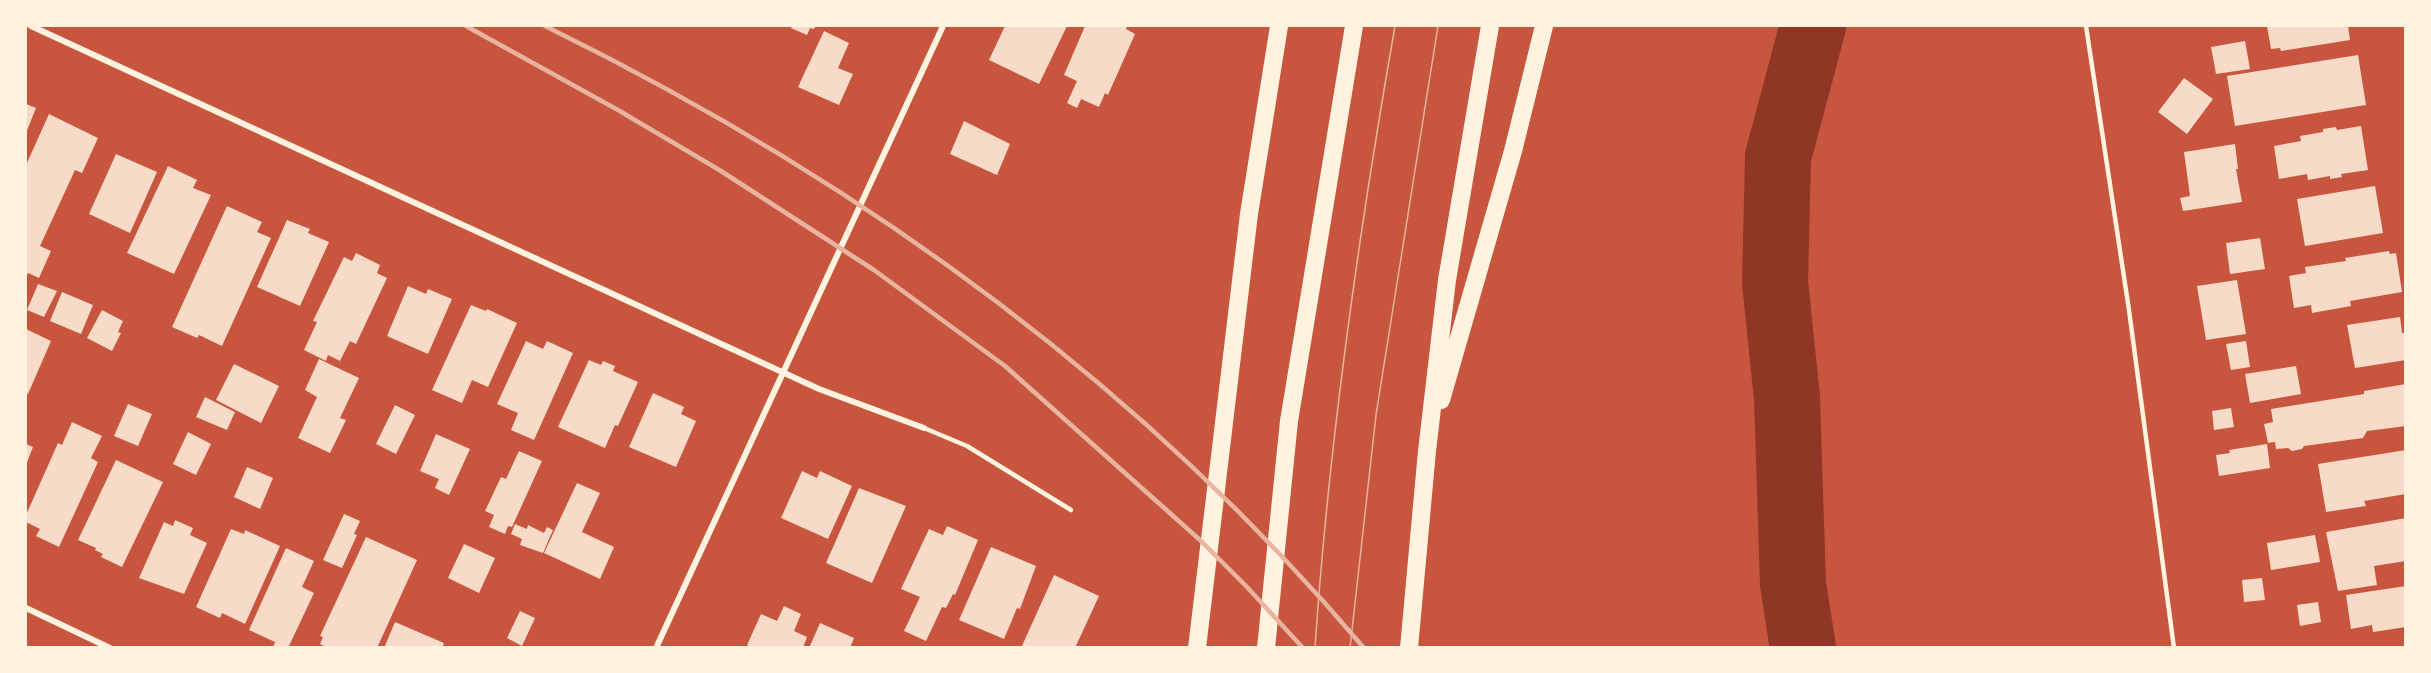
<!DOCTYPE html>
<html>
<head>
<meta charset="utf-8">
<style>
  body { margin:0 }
  #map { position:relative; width:2431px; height:673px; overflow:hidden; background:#c8553d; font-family:Mulish,sans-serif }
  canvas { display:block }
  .frame { position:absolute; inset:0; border:27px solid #fff3e0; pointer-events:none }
</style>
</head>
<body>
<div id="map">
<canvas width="2431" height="673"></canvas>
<div class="frame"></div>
</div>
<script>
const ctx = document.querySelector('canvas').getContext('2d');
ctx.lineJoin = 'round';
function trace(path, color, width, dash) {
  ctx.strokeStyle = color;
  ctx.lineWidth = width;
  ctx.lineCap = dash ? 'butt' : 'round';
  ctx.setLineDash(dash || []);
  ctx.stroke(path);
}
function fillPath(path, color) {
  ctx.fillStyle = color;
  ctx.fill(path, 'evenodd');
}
trace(new Path2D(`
  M1803 648 1793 584 1787 398 1775 282 1778 157 1813 26`), '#8f3625', 66);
fillPath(new Path2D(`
  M792 26H816L814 29 810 28 807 35 791 28Z
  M1005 26H1067L1039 84 989 60Z
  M1085 26H1127L1126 29 1135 34 1108 95 1105 93 1099 107 1081 99 1077 108 1067 103 1077 81 1064 75Z
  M2267 26H2348L2350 40 2281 51 2280 48 2271 49Z
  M824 31 849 43 838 68 853 74 839 105 798 87Z
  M2245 41 2250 69 2216 74 2211 47Z
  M2358 55 2366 105 2235 126 2227 76Z
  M2184 78 2213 99 2187 134 2158 112Z
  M26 104 36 108 26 133Z
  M49 114 98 138 82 173 75 170 40 246 51 251 39 278 28 273 26 277V165Z
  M964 121 1010 144 997 175 950 154Z
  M2361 126 2368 170 2341 174 2342 177 2330 179V176L2308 180 2307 174 2279 179 2274 146 2301 141 2300 136 2323 132V129L2336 127 2337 130Z
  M2235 144 2238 169H2236L2242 202 2183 211 2180 198 2190 196 2184 152Z
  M116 154 157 172 130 233 89 214Z
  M168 166 197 180 193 188 211 195 174 274 127 253Z
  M2375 186 2383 233 2305 246 2297 199Z
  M227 206 262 222 257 232 271 238 222 346 199 335 197 338 172 327Z
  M287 220 310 229 308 233 329 242 300 306 257 287Z
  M2260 238 2265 269 2230 274 2226 243Z
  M2389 251 2390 254 2396 253 2402 292 2350 301 2351 306 2312 313 2311 305 2294 308 2289 276 2306 273 2305 267 2346 261 2345 258Z
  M356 253 380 265 377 273 387 278 356 344 350 341 340 361 328 355 326 361 304 350 317 322 313 321 344 257 352 261Z
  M2237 280 2246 334 2206 340 2197 286Z
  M38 284 57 291 44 317 27 310Z
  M408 286 426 294 428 289 452 299 428 354 387 336Z
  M62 292 93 305 81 334 50 321Z
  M471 305 486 311 487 309 517 323 488 387 472 380 462 403 432 390Z
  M102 310 123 321 118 332 121 333 112 351 87 338Z
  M2400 317 2402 333H2406V360L2355 368 2347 325Z
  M26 329 51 341 28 394 26 393Z
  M526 341 543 349 547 341 573 353 534 440 511 430 518 413 497 404Z
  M2246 341 2250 367 2231 370 2226 344Z
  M319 359 359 378 340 418 346 420 330 453 298 438 317 397 305 390Z
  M589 360 601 365 603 361 615 366 613 371 638 382 618 426 615 425 605 448 558 427Z
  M234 364 279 386 261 423 216 400Z
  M2296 366 2301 394 2250 403 2245 374Z
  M2406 384V426L2367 431 2363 438 2304 446 2302 449 2292 451 2288 448 2276 449 2275 442 2268 443 2264 424 2273 422 2271 409 2364 394V391Z
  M653 393 684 407 681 414 696 421 676 467 629 447Z
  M205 397 235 412 227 430 196 417Z
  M128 404 152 414 138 446 114 436Z
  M395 405 415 415 396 454 376 444Z
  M2231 408 2234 427 2214 430 2212 411Z
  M72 422 102 436 91 458 98 462 59 547 36 536 40 529 26 522V515L58 443 62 445Z
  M188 432 211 444 196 475 173 464Z
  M436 434 470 449 449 495 435 488 439 479 420 471Z
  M26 444 33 447 26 465Z
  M2267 444 2270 468 2219 476 2216 455 2230 453 2229 450Z
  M2406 450V494L2364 501 2366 506 2326 512 2318 464Z
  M519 451 542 461 512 527 508 526 505 534 489 527 494 515 485 511 501 477 506 479Z
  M116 460 163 482 122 567 101 557 103 554 95 550 96 548 78 540Z
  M247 467 273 478 260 509 234 497Z
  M802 471 817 478 820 471 852 486 828 539 781 518Z
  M577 483 600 493 582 532 614 547 600 579 544 553Z
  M859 488 906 506 872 583 826 563Z
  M344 514 360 521 354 534 357 535 342 568 323 560Z
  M2406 518V561L2374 566 2377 585 2338 591 2326 532Z
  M175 520 193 528 190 535 207 543 184 594 139 578 164 522 173 526Z
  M515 524 527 529 528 525 544 533 547 527 553 530 543 553 520 545 522 539 511 534Z
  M947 526 978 540 955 595 953 594 946 608 942 607 926 641 904 631 920 597 901 589 929 529 943 535Z
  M231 529 244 534 245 530 280 546 245 624 222 613 220 618 196 607Z
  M2315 535 2320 562 2271 570 2267 543Z
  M366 537 417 560 377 648H328L320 644 323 637 320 636Z
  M464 544 495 558 479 593 448 578Z
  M991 547 1036 566 1020 609 1017 608 1004 639 959 620Z
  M286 548 314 561 302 587 314 593 288 648H273L275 642 249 630Z
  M1054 575 1099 596 1075 648H1021Z
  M2262 578 2265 600 2244 602 2242 580Z
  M2406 586V627L2373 632 2372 625 2351 629 2346 595Z
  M2318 602 2321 622 2300 626 2297 605Z
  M784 606 801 614 794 631 807 637 803 648H752L747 645 761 614 777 621Z
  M520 611 535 618 522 646 507 638Z
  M395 622 444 643 442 648H384Z
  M820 623 854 638 850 648H809Z`), '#f7dbc8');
trace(new Path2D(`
  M2086 26 2129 310 2174 648
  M924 428 967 446 1071 510`), '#fff3e0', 4.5);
trace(new Path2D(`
  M31 26 819 389 924 428
  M26 608 110 648
  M656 648 943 26`), '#fff3e0', 6);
trace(new Path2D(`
  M1441 400 1513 151 1544 26
  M1197 648 1249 214 1279 26
  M1266 648 1289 421 1354 26
  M1409 648 1427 451 1447 280 1490 26`), '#fff3e0', 18);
trace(new Path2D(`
  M1315 648C1329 439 1359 231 1395 26
  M1350 648 1376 415 1438 26`), '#e9b49f', 1.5);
trace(new Path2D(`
  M466 26 618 110 721 171 874 270 1005 366 1200 540 1247 587 1303 648
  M545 26C857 179 1139 382 1364 648`), '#e9b49f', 4.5);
</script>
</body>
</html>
